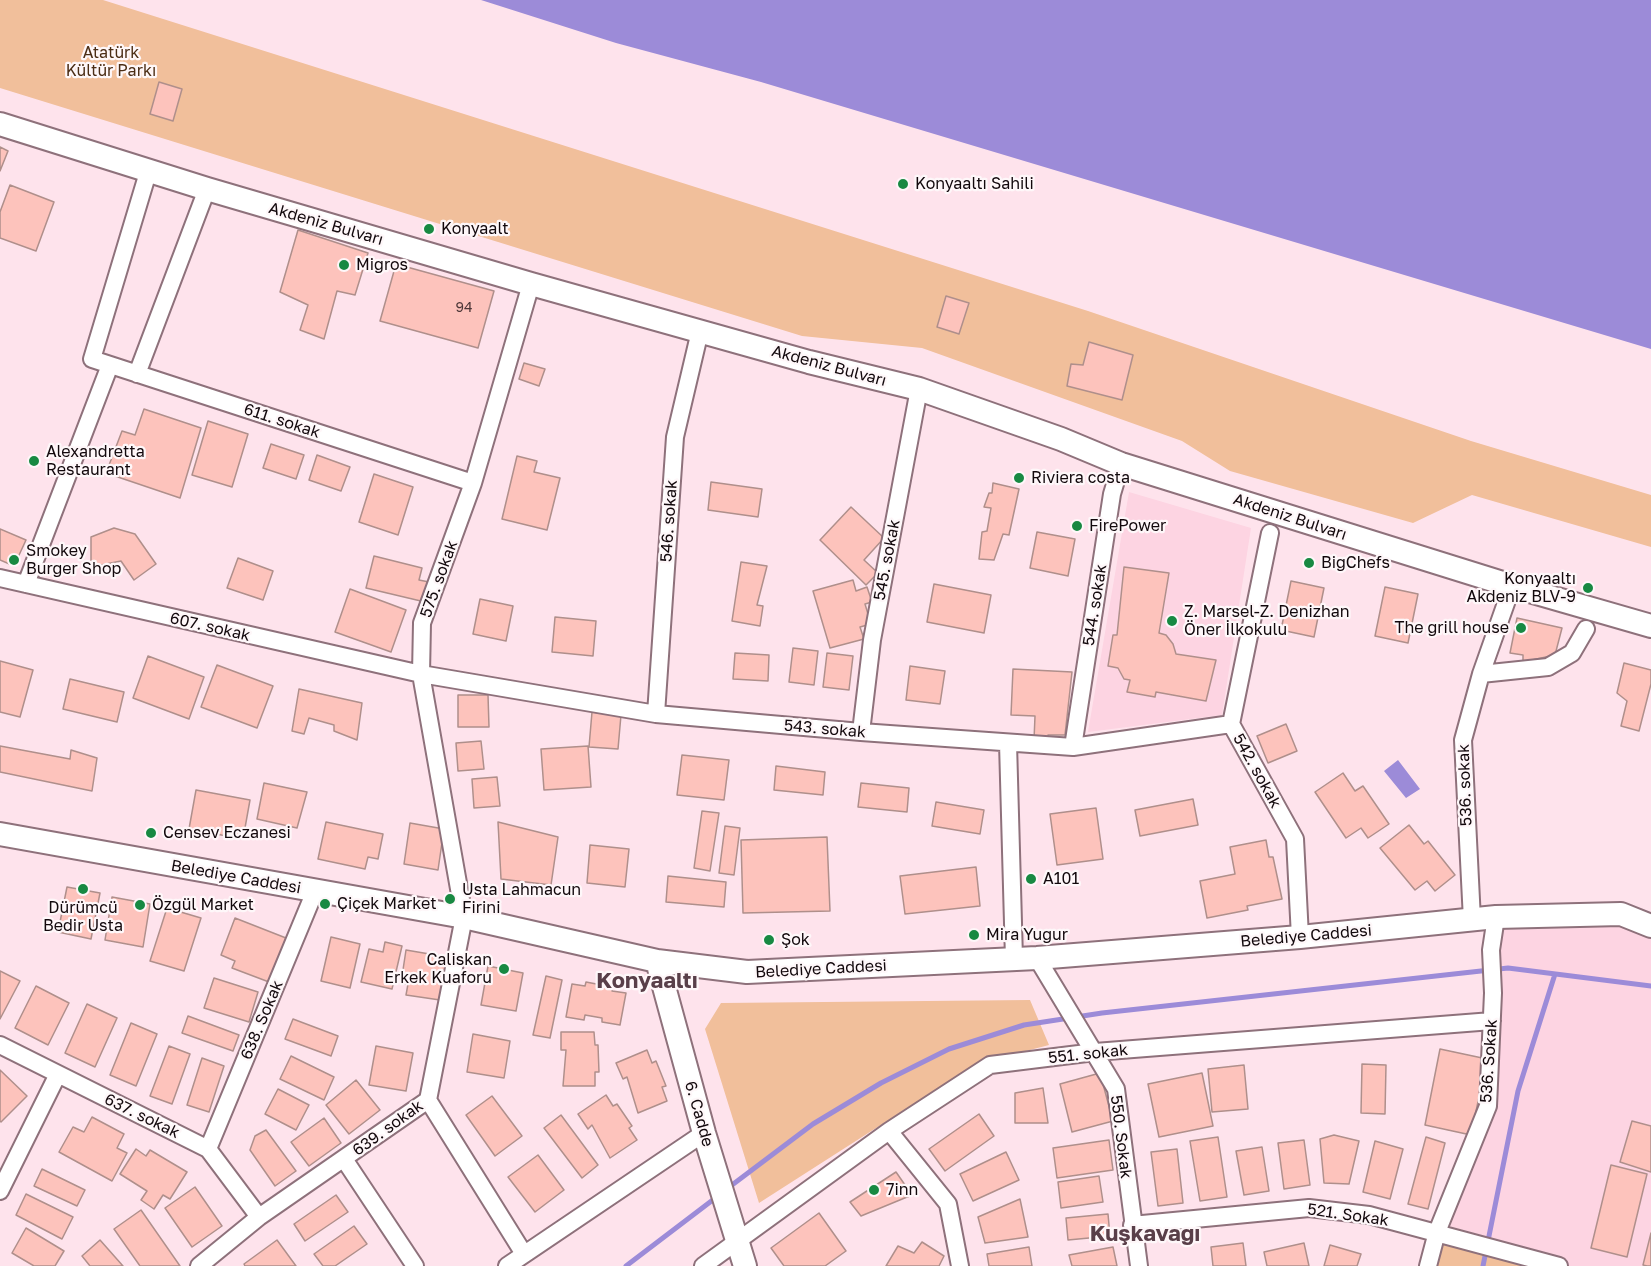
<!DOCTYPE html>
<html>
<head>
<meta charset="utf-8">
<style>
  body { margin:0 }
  canvas { display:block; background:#fee3ec }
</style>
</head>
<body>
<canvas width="1651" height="1266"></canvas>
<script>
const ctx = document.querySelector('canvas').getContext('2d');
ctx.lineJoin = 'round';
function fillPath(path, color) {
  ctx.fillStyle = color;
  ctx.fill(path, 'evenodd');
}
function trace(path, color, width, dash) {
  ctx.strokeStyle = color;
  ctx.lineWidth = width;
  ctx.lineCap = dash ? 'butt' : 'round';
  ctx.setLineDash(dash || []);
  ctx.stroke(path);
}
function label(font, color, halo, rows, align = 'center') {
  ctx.font = font + ' "Golos Text",sans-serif';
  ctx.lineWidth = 4.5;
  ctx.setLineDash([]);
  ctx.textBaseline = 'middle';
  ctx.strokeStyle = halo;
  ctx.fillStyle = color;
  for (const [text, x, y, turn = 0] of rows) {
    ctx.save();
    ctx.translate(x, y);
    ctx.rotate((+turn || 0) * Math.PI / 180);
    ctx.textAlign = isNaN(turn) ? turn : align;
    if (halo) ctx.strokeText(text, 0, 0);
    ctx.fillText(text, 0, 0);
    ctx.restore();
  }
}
fillPath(new Path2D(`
  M1129 492 1251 528 1222 715 1088 732Z
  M1496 917 1651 926V1266H1559L1437 1232 1488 1106Z`), '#fdd4e2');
fillPath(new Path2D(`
  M0 0H103L1088 311 1471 441 1651 495V547L1472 495 1413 523 1230 471 1182 441 922 348 802 336 0 88Z
  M1030 1000 1049 1045 976 1064 759 1203 705 1029 721 1003Z
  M1437 1232 1559 1266H1428Z`), '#f1bf9b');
fillPath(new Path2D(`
  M481 0H1651V349L761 82 616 43Z
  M1398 760 1420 789 1406 798 1384 771Z`), '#9c8bd8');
trace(new Path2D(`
  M728 1188 813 1124 881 1083 949 1049 1024 1025 1102 1013 1508 968 1651 986
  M626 1266 718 1196
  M1483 1266 1518 1091 1555 974`), '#9c8bd8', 5);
const building = new Path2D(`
  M159 82 182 89 173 121 150 114Z
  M0 147 8 151 0 171Z
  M10 185 54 202 36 251 0 238V212Z
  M298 230 368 253 355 295 337 291 324 339 300 330 308 305 280 292Z
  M396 264 494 291 478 348 380 321Z
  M946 296 969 303 959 334 937 327Z
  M1089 342 1133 355 1122 400 1067 386 1071 364 1083 365Z
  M524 363 545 369 539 386 519 379Z
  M144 409 201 428 180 498 106 473 122 431 135 435Z
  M208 421 248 434 232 487 192 475Z
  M271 444 304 455 296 479 263 468Z
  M317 455 350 467 341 491 309 480Z
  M517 456 537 461 534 472 560 478 547 530 502 519Z
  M374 474 413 487 398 535 359 522Z
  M711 482 762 489 758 517 708 510Z
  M993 483 1019 489 1009 535 1003 534 994 560 979 559 982 532 987 531 991 508 984 507 989 493H992Z
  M851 507 884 538 864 560 878 573 866 585 820 540Z
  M114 528 135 534 156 564 134 580 121 561 91 567V537Z
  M0 529 26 540 14 566 0 560Z
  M1037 532 1075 539 1068 576 1030 568Z
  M374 556 422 568 419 580 429 582 425 602 366 588Z
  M238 558 273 571 263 600 227 588Z
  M741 562 767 566 757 605 763 606 760 626 732 621Z
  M1124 567 1169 573 1159 633 1166 635 1173 644 1176 654 1216 660 1206 701 1156 692 1155 697 1127 692 1130 680 1124 679 1118 668 1108 666 1113 635H1117Z
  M853 580 856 591 867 587 872 602 865 604 871 624 860 627 864 639 830 648 813 591Z
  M1291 581 1324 588 1314 637 1281 630Z
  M934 584 991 595 984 633 927 622Z
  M1385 587 1418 594 1408 643 1375 636Z
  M350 589 406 610 391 652 335 632Z
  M480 599 513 606 506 641 473 634Z
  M555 617 596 621 593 656 552 652Z
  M1517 618 1562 628 1555 655 1523 662V655L1510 653Z
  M793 648 818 651 814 685 789 682Z
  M735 653 769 655 768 681 733 679Z
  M827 653 853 656 849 690 823 687Z
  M148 656 204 677 189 719 133 698Z
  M0 661 33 670 20 717 0 712Z
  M1624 663 1651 670V684L1639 731 1621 726 1627 701 1617 693Z
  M217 665 273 686 257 728 201 707Z
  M910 666 945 671 940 704 906 700Z
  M1013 669 1072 672 1065 735H1048V741L1034 740 1035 716 1011 715Z
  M70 679 124 692 117 722 63 709Z
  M299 689 362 703 357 740 334 731V725L309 718 304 734 292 731Z
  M458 695H488L489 727H458Z
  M592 712 621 715 618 749 589 747Z
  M1286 724 1297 751 1268 763 1257 736Z
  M481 741 484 769 458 771 456 743Z
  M0 746 70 759 71 750 97 758 92 791 0 772Z
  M588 746 591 787 544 790 541 749Z
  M682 755 729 760 724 800 677 795Z
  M776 766 825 772 823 795 774 790Z
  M1343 773 1355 791 1363 786 1389 824 1368 838 1361 828 1346 838 1315 792Z
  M497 777 500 806 474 808 472 779Z
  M264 783 307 792 297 828 257 819Z
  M861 783 909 788 907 812 858 807Z
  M196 790 250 800 243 839 189 829Z
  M1193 799 1198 825 1140 836 1135 810Z
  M936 802 984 810 980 834 932 826Z
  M1096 808 1103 859 1057 865 1050 814Z
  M702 811 719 813 710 871 694 868Z
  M326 822 383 834 378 859 368 857 365 869 318 859Z
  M498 822 558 837 551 885 501 879Z
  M410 823 444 829 438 870 404 864Z
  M1409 825 1424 844 1428 841 1455 875 1435 891 1427 881 1415 890 1380 848Z
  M725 826 740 828 734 875 719 873Z
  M827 837 830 911 743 913 741 840Z
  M1266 840 1269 857H1273L1282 899 1247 906 1248 910 1207 918 1200 881 1235 874 1230 847Z
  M590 845 629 849 625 887 587 883Z
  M976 867 980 906 905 914 900 876Z
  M668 876 726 882 724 907 666 902Z
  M67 887 100 893 91 939 58 932Z
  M112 897 150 904 143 947 105 940Z
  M167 908 201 918 184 971 150 961Z
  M235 918 286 938 269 982 232 968 235 961 221 955Z
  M331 937 360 944 350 988 321 981Z
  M385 942 402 946 392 989 361 982 369 949 383 952Z
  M406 950 447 957 440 1000 406 995 408 984 401 983Z
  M488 966 523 973 516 1011 481 1005Z
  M0 971 20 981 0 1019Z
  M546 976 562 980 550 1038 533 1035Z
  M214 978 258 992 249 1022 204 1008Z
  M586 982 612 987V991L626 993 620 1025 602 1022V1018L585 1015 584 1020 566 1017 572 984 585 986Z
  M36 986 69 1003 48 1045 15 1028Z
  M87 1004 117 1018 95 1067 65 1053Z
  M188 1016 239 1035 233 1051 182 1033Z
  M293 1019 338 1036 331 1056 285 1039Z
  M131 1023 157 1034 136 1086 110 1075Z
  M561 1032H594L595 1045H598L599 1072H595V1086H563L566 1050H561Z
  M473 1034 510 1041 504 1078 467 1072Z
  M169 1046 190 1054 172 1104 150 1096Z
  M376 1046 413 1053 406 1091 369 1085Z
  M1440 1049 1487 1059 1471 1135 1425 1125Z
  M647 1050 652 1063 656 1061 666 1086 662 1087 667 1101 638 1113 627 1077 623 1079 616 1063Z
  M291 1056 334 1077 324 1100 280 1079Z
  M202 1058 224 1066 209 1112 187 1105Z
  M1362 1064 1386 1065 1385 1114 1361 1113Z
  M1244 1065 1248 1109 1212 1112 1208 1069Z
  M0 1070 27 1096 1 1122 0 1121Z
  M1100 1073 1113 1121 1072 1132 1060 1084Z
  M1202 1073 1213 1126 1159 1137 1148 1084Z
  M356 1080 380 1110 349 1134 326 1105Z
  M1043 1088 1048 1123H1015V1093Z
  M278 1089 309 1105 296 1130 265 1114Z
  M606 1095 613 1106 617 1104 632 1126 629 1128 637 1140 610 1158 592 1125 588 1129 578 1114Z
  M492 1096 522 1136 495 1156 466 1115Z
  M979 1114 994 1136 945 1171 929 1149Z
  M561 1115 598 1165 582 1178 544 1128Z
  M92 1117 124 1134 117 1148 127 1153 112 1181 59 1152 73 1127 84 1132Z
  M324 1118 341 1143 309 1166 291 1142Z
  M1632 1121 1651 1126V1172L1620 1162Z
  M266 1130 296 1171 275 1186 250 1150 255 1136Z
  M1334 1135 1359 1141 1349 1184 1324 1183 1320 1139Z
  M1218 1137 1227 1197 1200 1201 1190 1141Z
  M1426 1137 1445 1143 1428 1209 1408 1204Z
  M1109 1140 1113 1170 1057 1178 1053 1148Z
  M1304 1140 1310 1185 1284 1189 1278 1143Z
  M1375 1141 1403 1149 1390 1199 1363 1192Z
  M1262 1147 1269 1191 1244 1195 1236 1151Z
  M136 1149 146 1156 150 1150 187 1172 170 1199 163 1195 154 1209 141 1200 147 1191 120 1174Z
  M1177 1149 1183 1203 1158 1206 1151 1152Z
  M1006 1152 1019 1180 973 1201 960 1174Z
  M538 1155 564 1190 535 1212 508 1177Z
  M1611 1165 1647 1174 1627 1257 1591 1248Z
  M42 1169 85 1190 77 1206 34 1186Z
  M896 1172 912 1195 861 1216 850 1202Z
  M1099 1176 1103 1202 1061 1208 1058 1182Z
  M195 1187 222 1226 192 1247 165 1208Z
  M26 1194 73 1217 62 1239 16 1215Z
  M336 1195 348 1212 305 1241 294 1224Z
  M1020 1199 1028 1237 985 1243 978 1217Z
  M141 1210 180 1266H140L114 1229Z
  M819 1213 846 1251 825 1266H784L771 1248Z
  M1108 1214 1110 1236 1068 1240 1066 1218Z
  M354 1226 367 1244 335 1266H323L314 1254Z
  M26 1228 64 1251 55 1266H34L12 1253Z
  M1651 1233V1266H1647L1643 1265Z
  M100 1240 123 1266H90L82 1256Z
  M277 1240 296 1266H245L244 1264Z
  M922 1242 944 1256 939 1266H886L898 1246 914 1253Z
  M1243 1243 1246 1266H1213L1211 1247Z
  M1304 1243 1309 1266H1267L1264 1252Z
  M1330 1245 1361 1254 1357 1266H1324Z
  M1029 1247 1032 1266H989L987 1254Z
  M1113 1247 1117 1266H1072L1069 1255Z`);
fillPath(building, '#fdc3bc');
trace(building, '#af8f8b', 1.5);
const minor = new Path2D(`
  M149 169 92 359 473 483
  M137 374 207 189
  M1270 533 1231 724 1295 839 1300 937
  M0 578 421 674 656 714 861 732 1073 747 1231 724
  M26 584 110 365
  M1481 674 1548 667 1572 653 1586 629
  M656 714 675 437 700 331
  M861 732 872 640 919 389
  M1008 743 1014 959
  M1073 747 1112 494 1121 464
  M1472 920 1463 740 1481 674 1512 586
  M1037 958 1116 1089 1139 1266
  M0 1045 208 1149 259 1217
  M428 1100 524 1254
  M889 1131 948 1204 960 1266
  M208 1149 315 891
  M344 1159 415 1266
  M0 1191 58 1074
  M1132 1225 1309 1208 1369 1215 1559 1266
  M199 1266 259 1217 428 1100 464 917 421 674 422 623 473 483 531 284
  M507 1266 704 1133
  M703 1266 889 1131 990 1065 1095 1052 1492 1021
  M1428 1266 1437 1232 1488 1106 1493 993 1491 950 1496 917`);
const secondary = new Path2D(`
  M0 124 207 189 531 284 809 362 919 389 1061 439 1121 464 1512 586 1651 626
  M0 834 464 917 657 961 747 972 1037 958 1300 937 1496 917 1621 914 1651 926
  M657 961 704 1133 745 1266`);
trace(minor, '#8e717b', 20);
trace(secondary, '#8e717b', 26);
trace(minor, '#fff', 16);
trace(secondary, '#fff', 22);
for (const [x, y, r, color] of [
  [903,184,6,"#188942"],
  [429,229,6,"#188942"],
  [344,265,6,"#188942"],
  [34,461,6,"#188942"],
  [1019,478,6,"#188942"],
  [1077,526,6,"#188942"],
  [14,560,6,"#188942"],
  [1309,563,6,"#188942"],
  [1588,588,6,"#188942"],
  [1172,621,6,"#188942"],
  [1521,628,6,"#188942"],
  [151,833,6,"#188942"],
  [1031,879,6,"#188942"],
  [83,889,6,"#188942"],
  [450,899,6,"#188942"],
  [325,904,6,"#188942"],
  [140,905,6,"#188942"],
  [974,935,6,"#188942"],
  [769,940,6,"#188942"],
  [504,969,6,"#188942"],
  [874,1190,6,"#188942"]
]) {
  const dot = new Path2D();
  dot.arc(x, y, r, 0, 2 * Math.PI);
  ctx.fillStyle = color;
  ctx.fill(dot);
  trace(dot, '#fef7f9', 2);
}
label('14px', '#4d3738', null, [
  ["94",464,308]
]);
label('16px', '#4b2d15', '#fef7f9', [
  ["Atatürk",111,53],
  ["Kültür Parkı",111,71]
]);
label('16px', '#12080c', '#fef7f9', [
  ["Konyaaltı Sahili",915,184],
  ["Konyaalt",441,229],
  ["Migros",356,265],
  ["Alexandretta",46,452],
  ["Restaurant",46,470],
  ["Riviera costa",1031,478],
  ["FirePower",1089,526],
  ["Smokey",26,551],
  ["Burger Shop",26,569],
  ["BigChefs",1321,563],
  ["Konyaaltı",1576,579,"right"],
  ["Akdeniz BLV-9",1576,597,"right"],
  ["Z. Marsel-Z. Denizhan",1184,612],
  ["Öner İlkokulu",1184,630],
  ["The grill house",1509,628,"right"],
  ["Censev Eczanesi",163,833],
  ["A101",1043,879],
  ["Usta Lahmacun",462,890],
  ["Firini",462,908],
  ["Çiçek Market",337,904],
  ["Özgül Market",152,905],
  ["Dürümcü",83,908,"center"],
  ["Bedir Usta",83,926,"center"],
  ["Mira Yugur",986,935],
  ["Şok",781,940],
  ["Caliskan",492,960,"right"],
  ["Erkek Kuaforu",492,978,"right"],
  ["7inn",886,1190]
], 'left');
label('16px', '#12080c', '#fef7f9', [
  ["Akdeniz Bulvarı",326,224,16],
  ["Akdeniz Bulvarı",829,366,15],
  ["611. sokak",282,421,18],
  ["Akdeniz Bulvarı",1290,517,18],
  ["546. sokak",669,521,-86],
  ["545. sokak",887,560,-79],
  ["575. sokak",439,579,-70],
  ["544. sokak",1095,605,-81],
  ["607. sokak",210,627,13],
  ["543. sokak",825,729,5],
  ["542. sokak",1257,771,61],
  ["536. sokak",1465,785,-92],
  ["Belediye Caddesi",236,877,10],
  ["Belediye Caddesi",1306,936,-5],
  ["Belediye Caddesi",821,969,-3],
  ["638. Sokak",262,1020,-67],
  ["551. sokak",1088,1054,-6],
  ["536. Sokak",1489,1061,-86],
  ["6. Cadde",699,1114,74],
  ["637. sokak",142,1116,26],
  ["639. sokak",388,1128,-36],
  ["550. Sokak",1121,1137,83],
  ["521. Sokak",1348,1215,8]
]);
label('bold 22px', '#593f49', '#fef7f9', [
  ["Konyaaltı",647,981],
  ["Kuşkavağı",1145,1234]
]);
</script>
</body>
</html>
